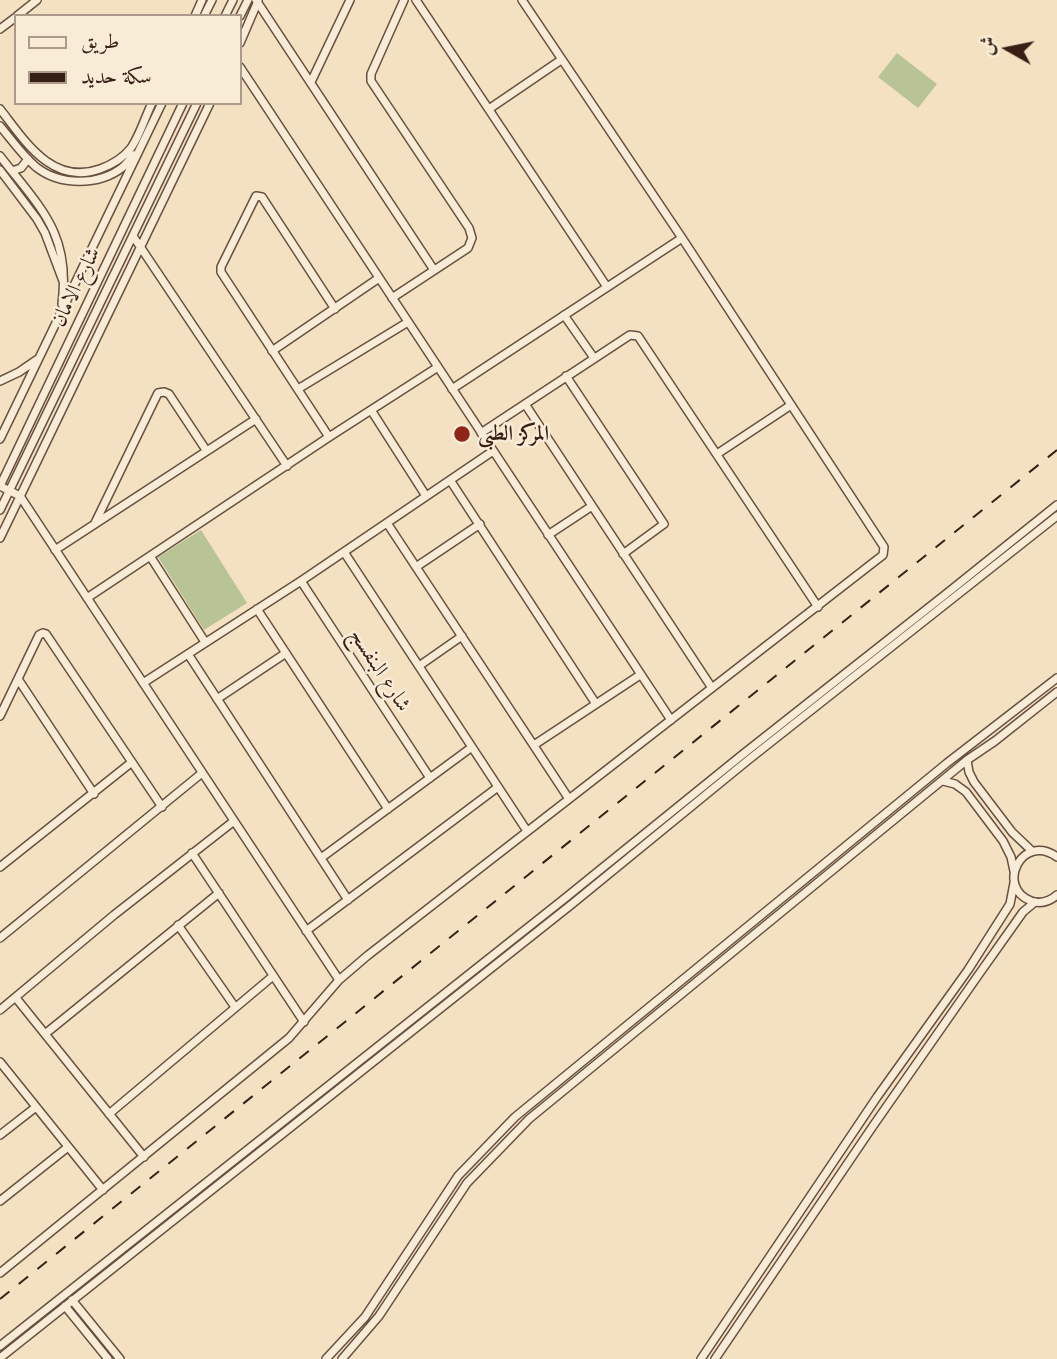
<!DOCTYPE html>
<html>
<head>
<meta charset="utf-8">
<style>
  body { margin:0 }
  #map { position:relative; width:1057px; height:1359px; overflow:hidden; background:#f4e1c1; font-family:"Libre Caslon Text",Amiri,serif }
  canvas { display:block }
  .legend { position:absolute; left:14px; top:14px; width:228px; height:91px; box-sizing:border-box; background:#f8ecd7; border:2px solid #ab9a89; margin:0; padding:9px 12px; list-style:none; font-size:21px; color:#381f15 }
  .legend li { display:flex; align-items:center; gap:14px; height:35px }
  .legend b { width:35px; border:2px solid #ab9a89 }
  .north { position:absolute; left:973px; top:14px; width:70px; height:70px; -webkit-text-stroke:5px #f8ecd7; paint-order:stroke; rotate:279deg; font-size:19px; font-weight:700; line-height:28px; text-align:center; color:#381f15 }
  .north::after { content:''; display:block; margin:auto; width:24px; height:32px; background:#381f15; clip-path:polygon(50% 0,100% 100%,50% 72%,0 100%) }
</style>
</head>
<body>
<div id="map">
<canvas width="1057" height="1359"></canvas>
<ul class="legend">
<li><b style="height:9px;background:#f8ecd7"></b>طريق</li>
<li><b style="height:9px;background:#381f15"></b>سكة حديد</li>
</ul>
<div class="north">ش</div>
</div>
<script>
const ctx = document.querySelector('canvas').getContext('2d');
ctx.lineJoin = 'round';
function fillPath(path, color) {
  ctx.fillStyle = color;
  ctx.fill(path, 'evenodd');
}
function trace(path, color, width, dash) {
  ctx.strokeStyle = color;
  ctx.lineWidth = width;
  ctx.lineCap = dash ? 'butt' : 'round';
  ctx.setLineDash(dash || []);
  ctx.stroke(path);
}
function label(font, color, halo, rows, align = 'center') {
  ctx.font = font + ' "Libre Caslon Text",Amiri,serif';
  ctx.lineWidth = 5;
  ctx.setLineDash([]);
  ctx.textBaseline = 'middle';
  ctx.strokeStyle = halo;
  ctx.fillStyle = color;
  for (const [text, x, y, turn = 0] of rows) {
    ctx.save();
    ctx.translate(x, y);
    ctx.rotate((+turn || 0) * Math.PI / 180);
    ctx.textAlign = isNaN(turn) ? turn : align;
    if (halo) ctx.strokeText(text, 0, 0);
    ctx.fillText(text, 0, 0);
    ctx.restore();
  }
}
fillPath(new Path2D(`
  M897 53 937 84 918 108 878 77Z
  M201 530 247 603 204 630 158 557Z`), '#b8c396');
const minor = new Path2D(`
  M256 0 434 270
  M416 0 607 287
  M17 16 37 0
  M195 16 202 0
  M204 16 212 0
  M225 16 233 0
  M240 16 248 0
  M0 29 16 17
  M240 43 258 1
  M240 67 671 720
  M311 82 350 0
  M0 109C25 141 52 186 100 169 111 165 123 158 131 148 140 135 145 117 152 103
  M489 109 561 60
  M0 126C11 139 22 155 36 167 60 186 99 186 123 167 127 163 130 159 134 155
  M0 156C40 208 71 233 62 304
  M0 170 37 219 45 233 63 281
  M12 171 21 168 28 159
  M133 236 287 466
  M392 298 468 248 472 238 469 228 371 81V74L404 0
  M564 315 594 358
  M272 351 379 278
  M566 376 664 524 623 554
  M0 381 19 372 38 359
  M298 389 408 322
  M452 389 682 238
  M525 404 712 688
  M371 410 426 496
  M481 433 630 335 638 336 818 607
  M329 437 221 272V267L256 196 262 197 335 309
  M0 439 162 103
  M717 454 791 405
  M450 480 596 704
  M0 486 20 496 339 980
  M0 486 183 103
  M0 510 197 103
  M95 523 158 393 164 392 169 394 206 450
  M387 523 569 799
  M548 535 592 506
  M0 538 210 103
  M55 550 256 419
  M344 552 527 831
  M150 556 205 642
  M416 567 480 524
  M301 581 430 778
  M87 598 329 437 438 367
  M257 609 388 809
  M188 654 348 900
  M419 666 462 636
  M18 679 94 794
  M143 683 301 581 493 451
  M217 699 286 653
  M0 716 39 635 43 633 46 634 162 807
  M534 745 640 675
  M967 760 969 772 974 782 1012 832 1032 851
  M943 781 955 784 966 792 1003 841 1011 857 1014 871
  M192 853 304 1022
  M1057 857C1022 832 995 887 1031 901 1040 904 1049 902 1057 895
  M321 858 472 747
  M0 867 132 762
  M178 925 235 1007
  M306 931 498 787
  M0 938 202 773
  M16 998 144 1157
  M0 1010 114 915 234 821
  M45 1034 219 893
  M0 1062 103 1190
  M109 1114 273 976
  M0 1135 36 1107
  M0 1201 68 1147
  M0 1273 289 1038 339 980 367 956 883 555 884 547 682 238 522 0
  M72 1300 120 1359
  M65 1306 108 1359
  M0 1346 564 899 742 755 946 594 1057 505
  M0 1358 572 904 747 761 1057 516
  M326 1359 365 1317 458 1176 515 1117 947 763 1057 678
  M342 1359 379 1316 467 1183 529 1119 967 760 995 741 1057 692
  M701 1359 877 1097 968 970 1010 904 1014 883
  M715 1359 873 1126 977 977 1023 912 1035 902`);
trace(minor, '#675040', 10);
trace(minor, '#f8ecd7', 7);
trace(new Path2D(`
  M0 1299 1057 450`), '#381f15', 2, [12, 12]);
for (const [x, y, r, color] of [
  [462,434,9,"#8f2418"]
]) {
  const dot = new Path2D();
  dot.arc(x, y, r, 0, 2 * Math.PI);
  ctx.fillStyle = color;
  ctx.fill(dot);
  trace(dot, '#f8ecd7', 2.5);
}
label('21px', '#381f15', '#f8ecd7', [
  ["شارع الامان",76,287,-64],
  ["شارع البنفسج",380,670,57]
]);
label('bold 21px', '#381f15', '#f8ecd7', [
  ["المركز الطبى",478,434]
], 'left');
</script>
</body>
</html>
